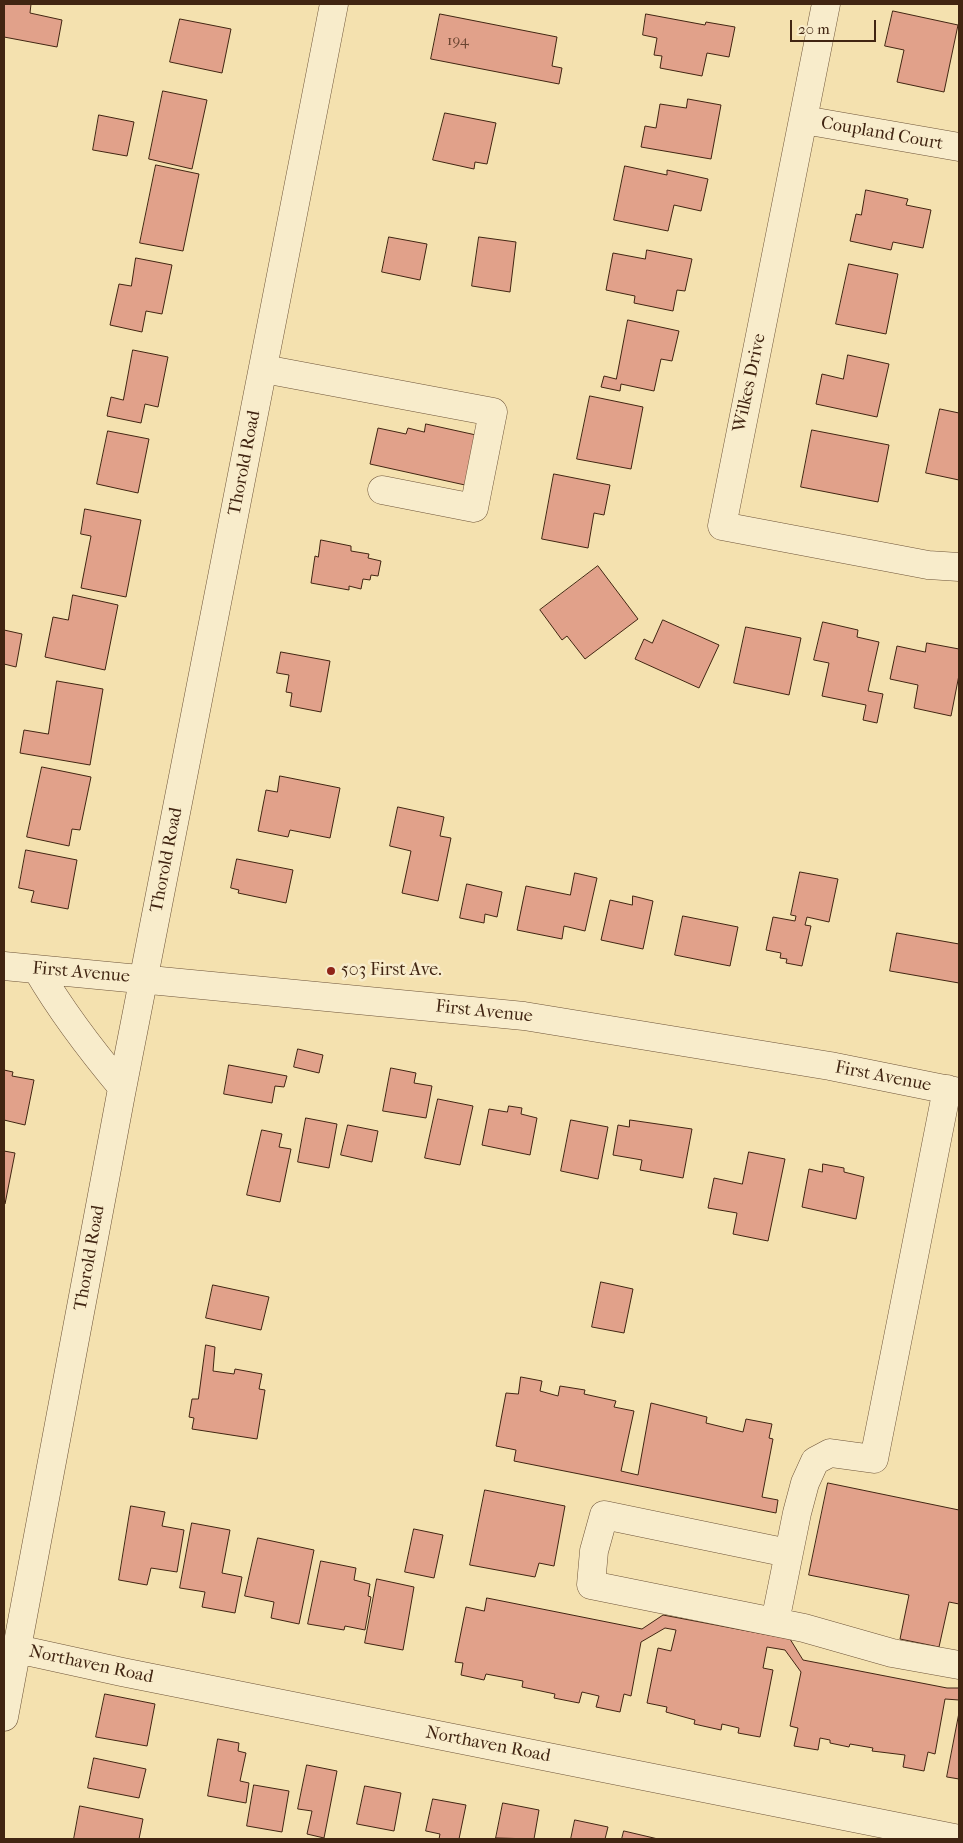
<!DOCTYPE html>
<html>
<head>
<meta charset="utf-8">
<style>
  body { margin:0 }
  #map { position:relative; width:963px; height:1843px; overflow:hidden; background:#f4e1af; font-family:"IM FELL French Canon",serif }
  canvas { display:block }
  .frame { position:absolute; inset:0; border:5px solid #412512; pointer-events:none }
  .scale { position:absolute; left:790px; top:20px; width:86px; height:22px; box-sizing:border-box; border:2px solid #412512; border-top:0; padding-left:6px; font-size:15px; line-height:18px; white-space:nowrap; color:#412512; -webkit-text-stroke:4px #f8eccb; paint-order:stroke }
</style>
</head>
<body>
<div id="map">
<canvas width="963" height="1843"></canvas>
<div class="frame"></div>
<div class="scale">20 m</div>
</div>
<script>
const ctx = document.querySelector('canvas').getContext('2d');
ctx.lineJoin = 'round';
function fillPath(path, color) {
  ctx.fillStyle = color;
  ctx.fill(path, 'evenodd');
}
function trace(path, color, width, dash) {
  ctx.strokeStyle = color;
  ctx.lineWidth = width;
  ctx.lineCap = dash ? 'butt' : 'round';
  ctx.setLineDash(dash || []);
  ctx.stroke(path);
}
function label(font, color, halo, rows, align = 'center') {
  ctx.font = font + ' "IM FELL French Canon",serif';
  ctx.lineWidth = 5;
  ctx.setLineDash([]);
  ctx.textBaseline = 'middle';
  ctx.strokeStyle = halo;
  ctx.fillStyle = color;
  for (const [text, x, y, turn = 0] of rows) {
    ctx.save();
    ctx.translate(x, y);
    ctx.rotate((+turn || 0) * Math.PI / 180);
    ctx.textAlign = isNaN(turn) ? turn : align;
    if (halo) ctx.strokeText(text, 0, 0);
    ctx.fillText(text, 0, 0);
    ctx.restore();
  }
}
const building = new Path2D(`
  M4 4H31L30 13 62 20 57 47 4 37Z
  M893 11 958 25 944 92 897 82 904 50 885 46Z
  M440 14 557 37 552 66 562 68 559 84 431 59Z
  M646 14 705 25 706 22 735 27 729 57 707 53 702 76 660 68 662 56 654 55 657 38 643 35Z
  M180 19 231 29 222 73 170 62Z
  M163 91 207 100 192 169 149 159Z
  M688 99 721 105 711 159 641 147 645 126 656 128 660 104 686 108Z
  M445 113 496 123 487 164 475 162 474 169 433 160Z
  M99 115 134 122 127 156 93 150Z
  M156 165 199 174 183 251 140 243Z
  M625 166 667 175V170L708 179 701 211 674 205 668 231 614 220Z
  M866 190 908 199 906 205 931 210 923 248 893 242 891 250 850 241 856 214 861 215Z
  M389 237 427 244 420 280 382 272Z
  M479 237 516 242 510 292 472 286Z
  M647 250 692 259 685 291 677 290 673 311 634 303 635 296 606 290 613 253 645 259Z
  M136 258 172 265 162 314 146 311 142 332 110 325 119 284 131 286Z
  M849 264 898 274 886 334 836 324Z
  M628 320 679 331 672 361 661 359 654 391 621 384 620 391 601 387 604 376 616 379Z
  M133 350 168 357 158 407 145 404 141 423 107 416 111 397 123 400Z
  M848 355 889 364 877 417 816 404 822 374 843 379Z
  M590 396 643 407 631 469 577 459Z
  M940 409 959 413V480L926 473Z
  M426 424 476 435 465 485 370 464 378 428 406 434 408 428 424 432Z
  M812 430 889 445 878 502 801 487Z
  M108 431 149 439 138 493 97 484Z
  M554 474 610 485 604 515 594 513 588 548 542 539Z
  M85 509 141 520 126 597 81 588 91 536 81 534Z
  M321 540 351 546V551L369 554 368 558 381 561 378 576 371 575 370 580 363 579 361 589 349 586V590L311 583 315 556 318 557Z
  M598 566 638 619 585 659 567 636 562 640 540 610Z
  M73 595 118 605 105 670 45 657 53 617 68 620Z
  M663 620 719 645 699 688 635 659 644 639 652 643Z
  M823 622 858 630 857 637 879 642 868 691 883 694 877 723 863 720 866 705 822 696 829 663 814 660Z
  M746 627 801 638 789 695 734 683Z
  M4 630 22 634 16 667 4 664Z
  M927 643 959 649V675L951 716 914 708 918 685 890 679 897 646 925 652Z
  M281 652 330 661 321 712 290 706 292 693 286 692 289 675 277 673Z
  M57 681 103 689 90 765 20 753 24 730 48 734Z
  M42 767 91 777 80 830 72 829 69 846 27 837Z
  M280 776 340 788 330 838 290 830 288 837 258 831 266 790 277 792Z
  M398 807 444 817 440 836 451 838 438 901 402 893 411 851 390 846Z
  M26 850 77 860 68 909 31 902 34 891 19 888Z
  M237 859 293 870 286 903 238 893 239 890 231 888Z
  M800 872 838 879 829 922 807 917 805 925 811 926 802 966 786 963 787 959 780 958 781 953 766 950 773 917 795 921 796 916 791 915Z
  M575 873 597 878 585 931 564 926 562 939 517 930 526 886 570 895Z
  M467 884 502 892 497 917 485 914 484 923 460 918Z
  M633 896 653 901 643 949 601 940 610 900 632 905Z
  M683 916 738 927 730 966 675 955Z
  M897 933 959 944V983L890 971Z
  M298 1049 323 1055 319 1073 294 1067Z
  M229 1065 287 1076 284 1087 275 1086 272 1103 224 1094Z
  M391 1068 416 1073 414 1083 432 1086 426 1118 383 1111Z
  M4 1070 13 1072 12 1076 34 1080 25 1125 4 1120Z
  M438 1099 473 1106 460 1165 425 1158Z
  M509 1106 522 1108 521 1114 537 1118 530 1155 482 1145 489 1109 507 1112Z
  M306 1118 337 1124 329 1168 298 1162Z
  M571 1120 608 1127 598 1179 561 1171Z
  M630 1120 692 1129 683 1178 640 1170 642 1160 613 1155 618 1125 629 1127Z
  M348 1125 378 1131 372 1162 341 1155Z
  M262 1130 282 1134 279 1147 291 1149 280 1202 247 1195Z
  M4 1151 15 1153 5 1204 4 1203Z
  M749 1152 785 1159 768 1241 733 1234 737 1213 708 1208 714 1178 742 1184Z
  M823 1164 844 1168V1172L864 1177 856 1219 802 1207 809 1169 822 1172Z
  M601 1282 633 1289 624 1333 592 1327Z
  M213 1285 269 1297 261 1330 206 1318Z
  M206 1345 215 1347 213 1371 234 1374 235 1369 262 1374 259 1389 265 1390 257 1439 192 1429 194 1418 189 1417 192 1399H198Z
  M521 1377 542 1381 540 1391 558 1396 560 1386 585 1390 584 1394 616 1401 614 1407 634 1411 621 1471 638 1475 651 1403 707 1417 706 1423 743 1432 746 1419 772 1424 769 1438 773 1439 762 1497 778 1500 776 1513 514 1461 516 1450 496 1446 506 1393 518 1394Z
  M828 1483 959 1510V1604L949 1602 939 1647 900 1639 909 1595 809 1575Z
  M485 1490 565 1506 554 1566 539 1563 535 1577 470 1565Z
  M131 1506 165 1512 162 1526 184 1530 177 1572 151 1568 147 1585 119 1580Z
  M192 1523 230 1530 222 1573 242 1577 235 1613 202 1607 205 1592 180 1588Z
  M414 1529 443 1535 434 1578 405 1572Z
  M258 1538 314 1550 299 1624 271 1618 274 1602 245 1596Z
  M321 1561 356 1568 354 1580 370 1584 368 1596 371 1597 365 1630 345 1626 344 1630 308 1624Z
  M377 1579 414 1587 403 1650 365 1643Z
  M487 1598 642 1629 663 1615 790 1639 803 1660 947 1688H959V1700L945 1699 935 1754 928 1752 924 1771 903 1767 905 1755 872 1751 873 1748 850 1744 849 1747 830 1743V1740L820 1738 818 1750 794 1746 798 1728 790 1726 801 1672 785 1650 767 1647 763 1668 773 1670 760 1737 738 1733 739 1728 722 1724 721 1730 694 1724 695 1720 666 1712 667 1707 647 1703 658 1648 671 1651 676 1630 665 1628 641 1642 631 1696 624 1694 620 1712 596 1707 599 1696 582 1692 579 1703 554 1698 555 1694 522 1687 523 1681 486 1674 484 1680 461 1675 463 1663 455 1662 466 1607 484 1611Z
  M105 1694 155 1704 147 1746 96 1737Z
  M959 1713V1779L947 1777Z
  M218 1739 239 1743 238 1751 246 1753 240 1781 249 1783 246 1803 208 1796Z
  M94 1758 146 1769 139 1798 88 1788Z
  M307 1765 337 1771 324 1838 307 1834 312 1811 298 1809Z
  M254 1785 289 1791 282 1832 247 1826Z
  M365 1786 401 1793 394 1831 357 1824Z
  M433 1799 466 1805 459 1839H439L440 1834 426 1831Z
  M503 1803 539 1810 534 1839 496 1838Z
  M80 1806 143 1819 139 1839H74Z
  M575 1820 608 1827 605 1839H571Z
  M624 1831 658 1839H622Z`);
fillPath(building, '#e1a18a');
trace(building, '#412512', 1);
const minor = new Path2D(`
  M826 4 722 526 928 565 959 567
  M804 120 959 147
  M264 369 493 412 474 508 382 490
  M4 966 524 1016 830 1066 959 1092
  M38 971C62 1012 91 1050 122 1087
  M788 1553 604 1515 594 1551 591 1585 804 1628 892 1653 959 1665
  M775 1622 797 1513 805 1483 815 1461 830 1453 874 1459 947 1089
  M17 1649 122 1672 959 1839
  M4 1717 121 1094 334 4`);
trace(minor, '#6e5439', 29);
trace(minor, '#f8eccb', 28);
for (const [x, y, r, color] of [
  [331,971,5,"#8f2418"]
]) {
  const dot = new Path2D();
  dot.arc(x, y, r, 0, 2 * Math.PI);
  ctx.fillStyle = color;
  ctx.fill(dot);
  trace(dot, '#f8eccb', 2);
}
label('15px', '#694430', null, [
  ["194",458,41]
]);
label('18px', '#412512', '#f8eccb', [
  ["Coupland Court",882,134,10],
  ["Wilkes Drive",750,383,-78],
  ["Thorold Road",245,463,-79],
  ["Thorold Road",167,860,-79],
  ["First Avenue",81,973,5],
  ["First Avenue",484,1012,6],
  ["First Avenue",883,1077,11],
  ["Thorold Road",90,1258,-80],
  ["Northaven Road",91,1665,12],
  ["Northaven Road",488,1745,11]
]);
label('18px', '#412512', '#f8eccb', [
  ["503 First Ave.",341,971]
], 'left');
</script>
</body>
</html>
